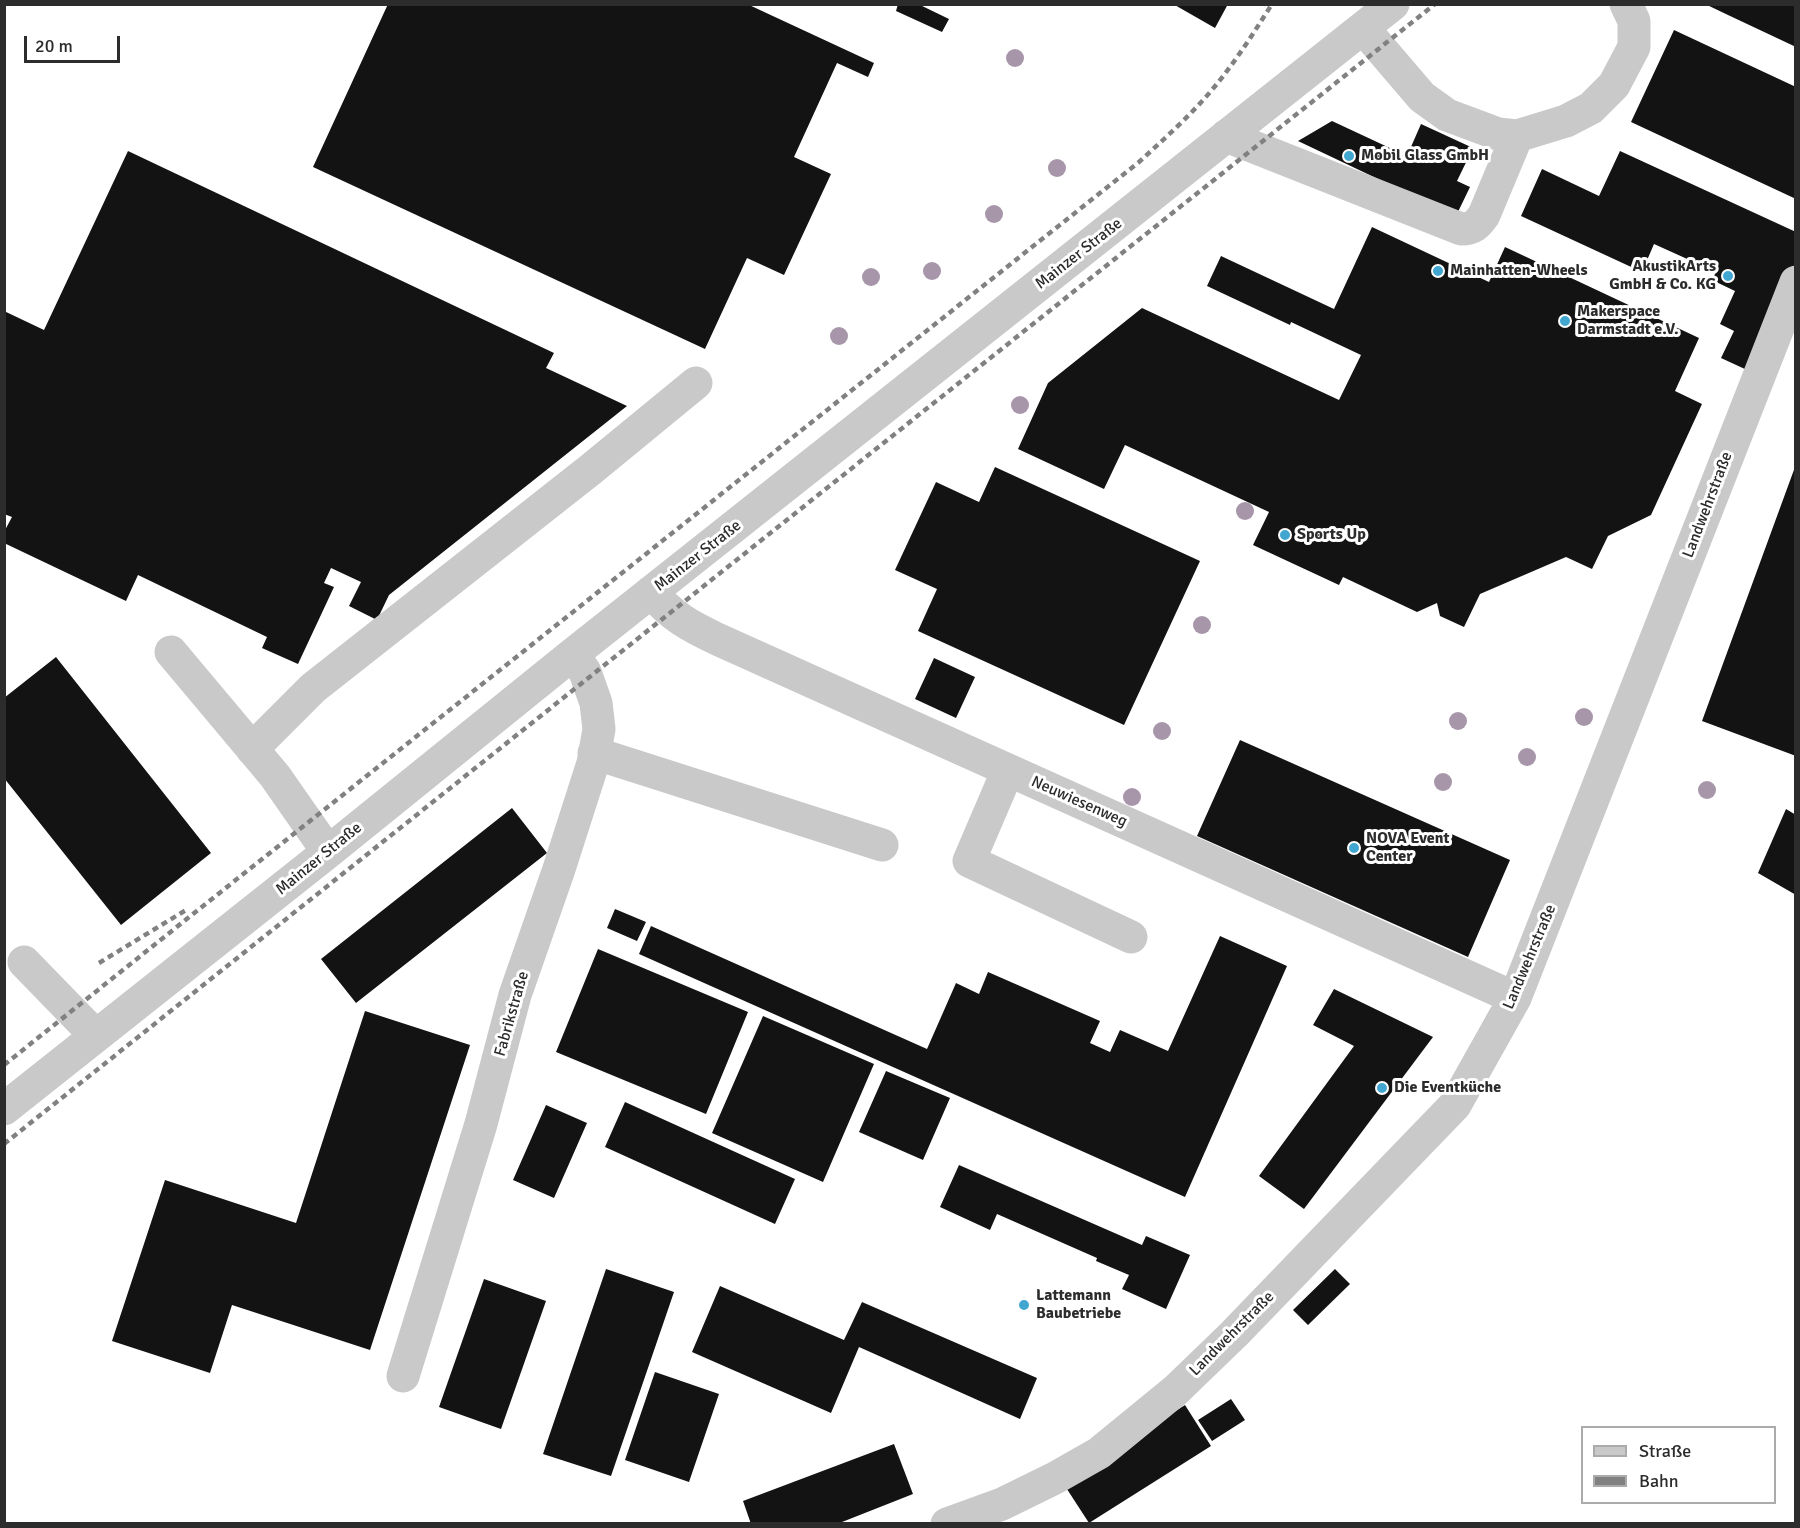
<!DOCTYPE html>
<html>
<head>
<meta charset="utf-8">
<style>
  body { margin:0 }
  #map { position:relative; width:1800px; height:1528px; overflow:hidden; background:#fff; font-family:Signika,sans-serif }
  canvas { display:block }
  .frame { position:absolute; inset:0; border:6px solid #2c2c2c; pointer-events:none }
  .legend { position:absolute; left:1581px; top:1426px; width:195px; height:78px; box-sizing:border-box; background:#fff; border:2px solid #ababab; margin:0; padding:8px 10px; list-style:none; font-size:18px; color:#2c2c2c }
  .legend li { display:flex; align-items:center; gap:12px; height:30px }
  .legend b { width:30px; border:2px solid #ababab }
  .scale { position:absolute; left:24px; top:36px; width:96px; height:27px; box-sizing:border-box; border:3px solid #2c2c2c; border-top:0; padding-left:8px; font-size:18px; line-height:21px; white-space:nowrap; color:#2c2c2c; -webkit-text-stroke:4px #fff; paint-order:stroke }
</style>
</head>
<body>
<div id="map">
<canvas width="1800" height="1528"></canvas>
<div class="frame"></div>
<ul class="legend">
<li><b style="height:8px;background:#c9c9c9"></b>Straße</li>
<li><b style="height:8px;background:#818181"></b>Bahn</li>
</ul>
<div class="scale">20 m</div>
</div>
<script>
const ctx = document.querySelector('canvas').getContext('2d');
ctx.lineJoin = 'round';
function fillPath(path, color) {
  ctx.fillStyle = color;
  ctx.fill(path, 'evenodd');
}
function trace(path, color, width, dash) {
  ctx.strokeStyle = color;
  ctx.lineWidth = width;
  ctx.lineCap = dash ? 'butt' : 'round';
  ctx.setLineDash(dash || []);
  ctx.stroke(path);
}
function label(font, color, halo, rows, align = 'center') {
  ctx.font = font + ' Signika,sans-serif';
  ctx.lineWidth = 6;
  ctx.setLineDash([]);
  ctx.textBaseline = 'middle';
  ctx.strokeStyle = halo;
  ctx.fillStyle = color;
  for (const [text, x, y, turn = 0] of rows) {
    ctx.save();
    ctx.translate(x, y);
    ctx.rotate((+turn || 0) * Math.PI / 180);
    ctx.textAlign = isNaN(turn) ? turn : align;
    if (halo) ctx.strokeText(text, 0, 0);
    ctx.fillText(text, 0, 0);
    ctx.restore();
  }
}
fillPath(new Path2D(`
  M388 4H747L874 63 868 77 837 63 794 157 831 174 784 275 747 258 705 349 313 167Z
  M898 4H918L949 19 942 32 896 11Z
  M1173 4H1228L1215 28Z
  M1705 4H1796V47L1728 15Z
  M1674 30 1796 87V199L1631 122Z
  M1332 121 1407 156 1421 124 1473 148 1457 181 1470 187 1456 216 1298 141Z
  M128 151 554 353 546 368 627 406 389 595 377 620 349 606 361 582 331 568 324 583 334 587 298 664 262 648 267 637 138 575 126 601 4 543V532L12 517 4 514V311L44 330Z
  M1620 151 1796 232V265L1747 370 1721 358 1734 331 1720 324 1735 291 1712 280 1716 272 1654 244 1642 272 1521 216 1542 169 1599 196Z
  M1372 227 1489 282 1505 247 1699 338 1675 391 1702 404 1651 515 1608 536 1592 569 1566 557 1480 594 1464 627 1440 616 1437 603 1417 612 1343 577 1339 585 1253 545 1269 512 1125 445 1104 489 1018 449 1048 383 1142 308 1339 400 1361 355 1291 322 1290 325 1207 286 1221 256 1334 309Z
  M995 467 1200 561 1124 725 918 631 937 589 895 570 936 482 979 502Z
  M1795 467H1796V756L1702 721Z
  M56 657 211 853 121 925 4 778V698Z
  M934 658 975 677 956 718 915 699Z
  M1240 740 1510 860 1468 957 1197 836Z
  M512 808 547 853 356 1003 321 959Z
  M1786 809 1796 815V895L1758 873Z
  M615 909 646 922 637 941 607 928Z
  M651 926 927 1049 956 983 979 994 988 972 1100 1021 1090 1043 1110 1052 1120 1030 1168 1051 1220 936 1287 966 1185 1197 639 954Z
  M598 949 748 1012 706 1114 556 1052Z
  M1334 989 1433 1037 1304 1209 1259 1176 1354 1046 1313 1025Z
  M365 1011 470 1045 370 1350 232 1305 210 1373 112 1341 165 1180 296 1223Z
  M763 1016 874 1064 823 1182 712 1133Z
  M886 1071 950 1098 923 1160 859 1132Z
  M625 1102 795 1179 775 1224 605 1147Z
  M546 1105 587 1123 554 1198 513 1180Z
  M959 1165 1142 1245 1146 1236 1190 1255 1166 1309 1122 1289 1129 1275 1096 1261 1097 1258 997 1214 990 1230 940 1207Z
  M606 1269 674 1292 611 1476 543 1454Z
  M1335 1269 1350 1284 1308 1325 1293 1310Z
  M484 1279 546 1301 501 1429 439 1407Z
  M720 1286 844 1340 862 1302 1037 1378 1020 1419 859 1347 831 1413 692 1352Z
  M655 1372 719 1394 689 1482 625 1460Z
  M1231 1399 1245 1420 1212 1441 1198 1420Z
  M1185 1405 1211 1446 1089 1523 1063 1483Z
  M894 1444 913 1494 837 1524H751L743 1501Z`), '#131313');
trace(new Path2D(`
  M1363 28 1422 97 1447 115 1498 134 1517 136 1566 121 1591 108 1614 85 1634 47V21L1626 4
  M1226 136 1461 229C1473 229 1477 225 1484 215L1517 136
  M651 592C673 617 688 625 717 639L1515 998
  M171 652 275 776 328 852
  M252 749 313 688 590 470 696 383
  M594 753 882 845
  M1008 770 969 861 1131 937
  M24 962 96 1036
  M4 1109 328 852 573 654 1393 4
  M403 1376 481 1124 515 995 559 869 593 763 599 729 596 703 585 672 573 654
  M947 1524 1002 1504 1055 1478 1099 1453 1176 1390 1234 1334 1455 1105 1515 998 1796 282`), '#c9c9c9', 33);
trace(new Path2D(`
  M99 963 186 910
  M4 1065 193 914 1139 162C1164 139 1189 117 1211 91 1234 64 1253 34 1272 4
  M4 1144 587 679 1435 4`), '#818181', 4.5, [6, 4.5]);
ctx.fillStyle = '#a795a9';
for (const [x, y] of [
  [1015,58],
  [1057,168],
  [994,214],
  [932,271],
  [871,277],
  [839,336],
  [1020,405],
  [1245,511],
  [1202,625],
  [1584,717],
  [1458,721],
  [1162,731],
  [1527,757],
  [1443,782],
  [1707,790],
  [1132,797]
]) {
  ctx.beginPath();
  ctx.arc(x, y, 9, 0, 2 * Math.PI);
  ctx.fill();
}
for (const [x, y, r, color] of [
  [1349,156,6,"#41a7d0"],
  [1438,271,6,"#41a7d0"],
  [1728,276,6,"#41a7d0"],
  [1565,321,6,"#41a7d0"],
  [1285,535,6,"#41a7d0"],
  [1354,848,6,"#41a7d0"],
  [1382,1088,6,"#41a7d0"],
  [1024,1305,6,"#41a7d0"]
]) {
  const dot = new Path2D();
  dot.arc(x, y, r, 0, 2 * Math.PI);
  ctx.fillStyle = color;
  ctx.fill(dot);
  trace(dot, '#fff', 2);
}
label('bold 16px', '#2c2c2c', '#fff', [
  ["Mobil Glass GmbH",1361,156],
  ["AkustikArts",1716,267,"right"],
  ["GmbH & Co. KG",1716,285,"right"],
  ["Mainhatten-Wheels",1450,271],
  ["Makerspace",1577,312],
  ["Darmstadt e.V.",1577,330],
  ["Sports Up",1297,535],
  ["NOVA Event",1366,839],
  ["Center",1366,857],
  ["Die Eventküche",1394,1088],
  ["Lattemann",1036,1296],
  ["Baubetriebe",1036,1314]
], 'left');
label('16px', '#2c2c2c', '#fff', [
  ["Mainzer Straße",1079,254,-38],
  ["Landwehrstraße",1708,505,-69],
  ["Mainzer Straße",698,556,-38],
  ["Neuwiesenweg",1079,802,24],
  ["Mainzer Straße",319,859,-39],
  ["Landwehrstraße",1530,957,-67],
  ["Fabrikstraße",512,1014,-74],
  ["Landwehrstraße",1232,1334,-45]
]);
</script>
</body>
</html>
